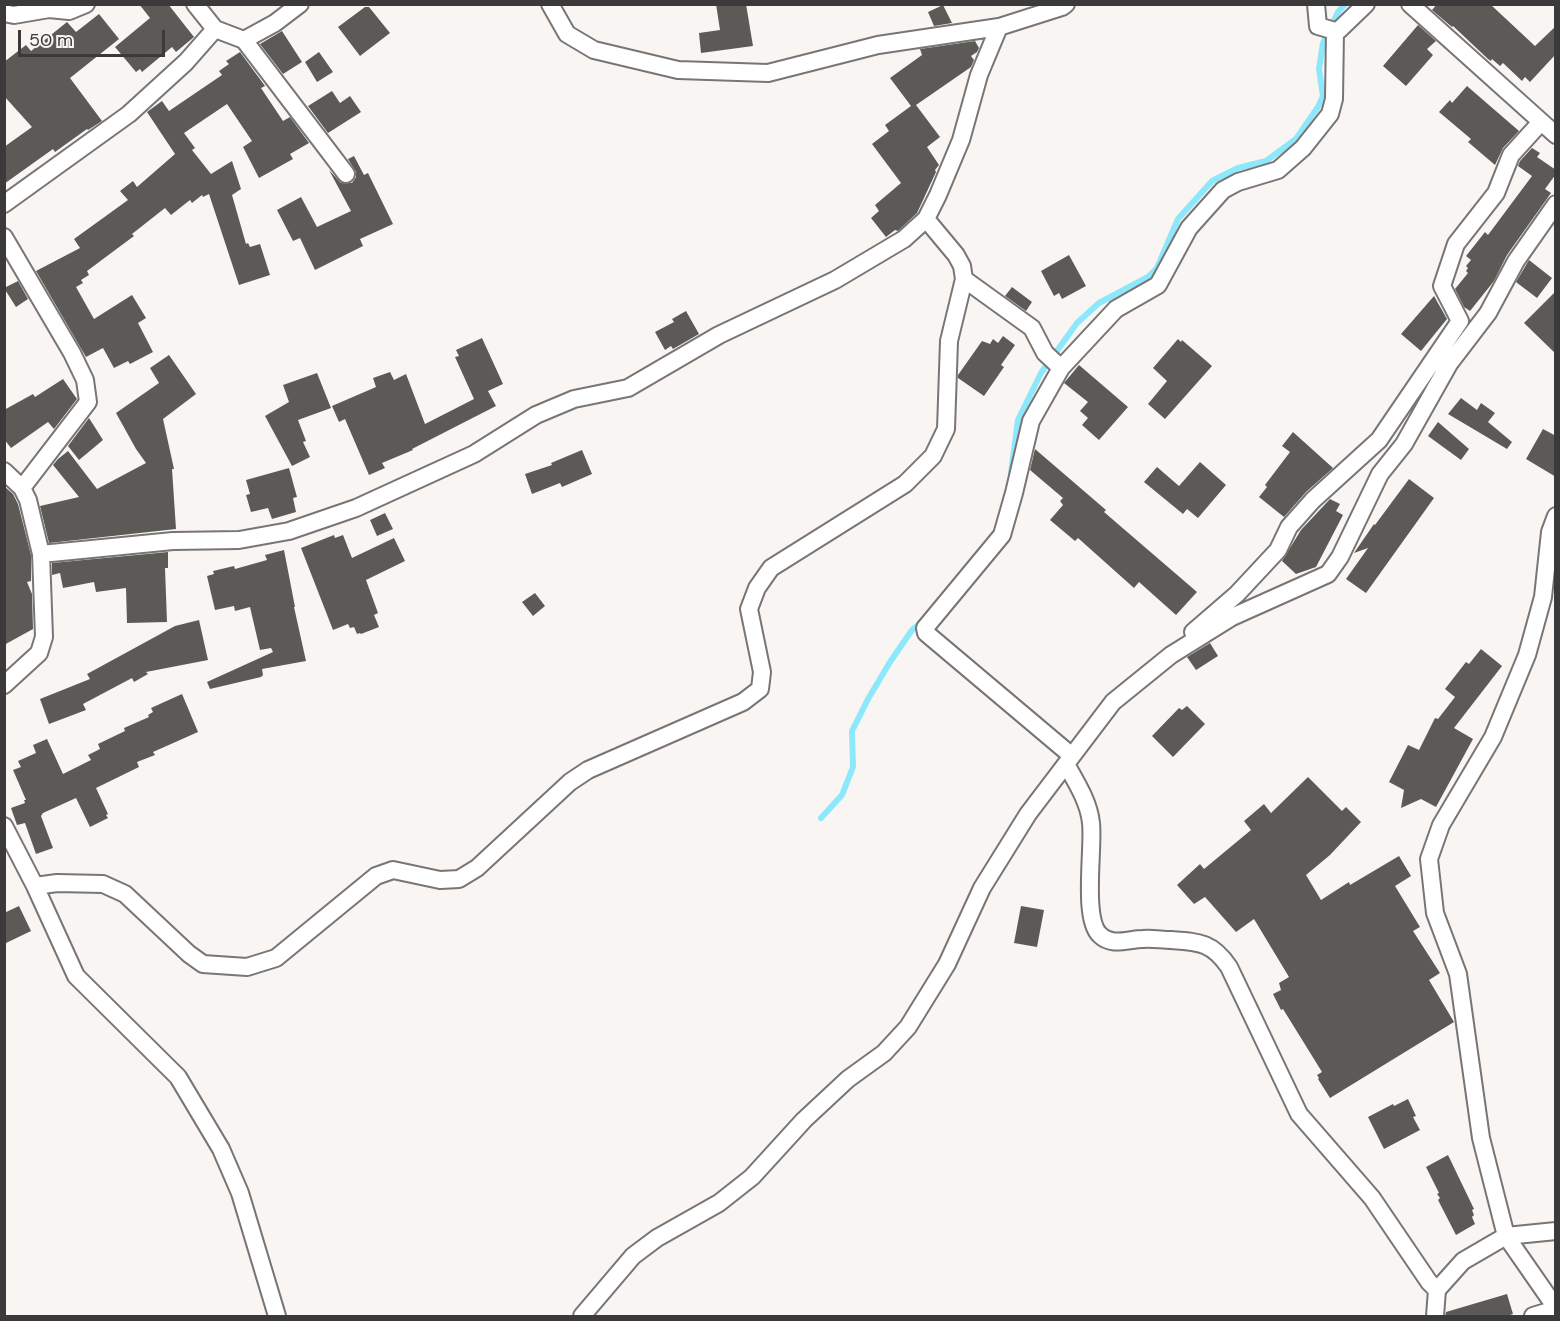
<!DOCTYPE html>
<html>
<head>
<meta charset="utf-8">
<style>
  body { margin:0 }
  #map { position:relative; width:1560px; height:1321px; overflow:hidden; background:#f9f5f3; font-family:"DM Sans",sans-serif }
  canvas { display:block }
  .frame { position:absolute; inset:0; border:6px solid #3b3939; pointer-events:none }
  .scale { position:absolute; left:18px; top:30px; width:147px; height:27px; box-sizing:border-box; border:3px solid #3b3939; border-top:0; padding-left:8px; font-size:18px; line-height:21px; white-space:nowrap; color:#3b3939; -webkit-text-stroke:4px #f9f5f3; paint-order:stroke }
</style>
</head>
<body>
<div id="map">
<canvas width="1560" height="1321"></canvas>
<div class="frame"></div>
<div class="scale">50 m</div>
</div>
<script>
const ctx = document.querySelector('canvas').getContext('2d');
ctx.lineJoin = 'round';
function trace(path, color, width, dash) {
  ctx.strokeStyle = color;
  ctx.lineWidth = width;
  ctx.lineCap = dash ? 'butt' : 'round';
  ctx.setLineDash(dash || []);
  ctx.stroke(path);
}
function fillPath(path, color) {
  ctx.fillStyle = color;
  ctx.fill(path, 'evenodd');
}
trace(new Path2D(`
  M1011 473 1018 420 1041 373 1077 323 1099 303 1148 277 1157 268 1178 219 1212 181 1238 168 1266 161 1296 139 1318 107 1323 96 1319 69 1323 43 1338 12 1345 4
  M821 818 842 795 853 767 852 731 868 699 890 662 912 630 924 620`), '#8ee8fc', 6);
fillPath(new Path2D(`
  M139 4H168L194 37 176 52 172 47 142 72 140 69 136 72 115 47 150 18Z
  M716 4H746L753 46 701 53 699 33 720 30Z
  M1437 4H1490L1535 46 1556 26V54L1530 82 1525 77 1522 81 1503 63 1500 66 1492 59 1491 61 1488 59 1453 26 1452 27 1432 10Z
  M943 5 952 23 934 26 928 12Z
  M365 7H369L390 33 360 56 338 27Z
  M99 14 119 39 70 78 102 121 88 130 87 129 55 152 53 149 4 184V147L32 127 4 96V62L26 45 31 51 67 22 76 32Z
  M1418 25 1436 41 1427 49 1433 55 1406 86 1383 66Z
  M282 31 302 62 283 74 260 44Z
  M975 41 979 48 977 52 971 56 974 60 971 67 916 105 940 137 927 147 939 165 935 170 936 172 917 213 898 231 895 230 886 237 871 218 879 211 875 205 901 183 872 144 889 131 885 125 911 106 890 78 922 55 920 49Z
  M240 52 265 86 261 88 283 121 290 117 309 143 290 154 293 159 259 178 243 147 252 141 227 104 184 133 195 148 192 150 211 174 232 161 241 189 232 195 246 244 248 243 250 247 260 244 270 275 239 285 209 194 203 197 202 195 192 203 190 200 171 215 165 208 132 234 134 236 87 271 89 275 81 280 83 283 76 287 94 319 132 295 146 318 138 323 153 352 130 364 128 361 114 368 103 348 86 357 36 271 80 248 74 239 128 200 120 191 133 181 137 187 175 154 147 112 162 101 169 111 222 75 219 71 229 64 226 61Z
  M319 52 333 72 317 82 305 62Z
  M1467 86 1519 131 1503 148 1495 165 1468 142 1471 139 1439 112 1450 100 1452 103Z
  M332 91 340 103 350 96 361 112 328 133 308 106Z
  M1532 148 1540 153 1537 157 1556 170V174L1545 189 1551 193 1507 255 1494 281 1470 311 1464 307 1455 289 1468 273 1466 271 1468 268 1466 266 1471 260 1466 256 1485 232 1488 235 1532 176 1518 166 1520 161Z
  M354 156 364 175 368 173 393 224 360 239 363 246 315 270 300 238 293 241 277 210 301 197 317 227 351 211 329 170 341 183H352L356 177V172L348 159Z
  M1069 255 1086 286 1062 299 1059 293 1054 296 1041 271Z
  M1529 260 1552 278 1537 298 1516 282Z
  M18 281 28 299 16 307 4 288Z
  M1012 287 1032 302 1026 311 1005 296Z
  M1556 291V354L1524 323Z
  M1434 296 1447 319 1421 351 1401 334Z
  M686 311 699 334 673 349 671 346 665 350 655 332 674 322 672 319Z
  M1003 336 1015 345 1001 365 1004 367 984 396 958 378V375L982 341 990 344 993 339 998 343Z
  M482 338 503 384 488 391 496 406 412 449 413 450 382 463 385 468 369 475 345 419 339 422 332 406 376 387 373 378 390 372 394 380 406 374 425 424 474 399 455 357 459 356 456 350Z
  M1178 339 1181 342 1182 340 1212 366 1165 419 1148 404 1167 381 1153 368Z
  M169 355 196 394 163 419 174 469H172L176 529 49 543 40 506 79 497 53 465 58 459 68 451 97 489 146 463 136 449 116 413 159 383 150 368Z
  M1079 365 1128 407 1099 440 1082 425 1088 418 1080 411 1088 402 1064 383Z
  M317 373 331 408 298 420 306 441 303 442 310 457 292 466 265 416 289 402 283 385Z
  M63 379 77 399 54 429 48 422 11 448 4 439V410L33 394 35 397Z
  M1461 398 1477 410 1481 403 1495 413 1488 422 1512 442 1507 449 1448 414Z
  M89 418 103 440 79 460 68 446Z
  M1438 422 1469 449 1461 460 1428 436Z
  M1543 429 1556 436V477L1526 459Z
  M1293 432 1333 468 1306 492 1284 517 1259 497 1267 487 1265 485 1290 452 1282 446Z
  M1035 449 1106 510 1104 512 1197 592 1176 615 1139 582 1134 588 1078 538 1075 541 1050 520 1063 505 1060 501 1063 498 1030 470Z
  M582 450 592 474 562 487 560 483 532 494 525 474 552 465 551 463Z
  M1200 462 1226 485 1198 518 1187 509 1183 514 1144 482 1157 467 1179 486Z
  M289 468 297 497 293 498 296 512 272 519 268 508 251 512 246 495 250 494 246 480Z
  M1409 479 1434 498 1366 593 1346 579 1368 548 1354 553 1374 524 1375 525Z
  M4 486 13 494 18 504 31 555V581L27 582 32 594 33 629 4 645Z
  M1330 499 1340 504 1336 511 1343 515 1316 567 1296 574 1282 561 1301 530Z
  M385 513 393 529 377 536 370 520Z
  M334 535 335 538 343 535 352 558 394 538 405 561 366 580 378 613 374 615 379 627 361 634 360 633 357 634 354 627 350 628 348 624 333 630 301 548Z
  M284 550 295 607H294L306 661 262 669 263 675 261 677 210 689 207 682 273 652 271 648 260 650 250 607 235 611 234 606 215 610 207 576 214 574 213 571 234 566 235 569 267 560 265 555Z
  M168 552V568H165L167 622 127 623 126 588 96 592 94 582 63 588 60 573 52 575V563Z
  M535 593 545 606 533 616 522 602Z
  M199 620 208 660 146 672 148 674 134 682 132 678 83 704 86 710 49 724 40 699 90 679 87 674 175 626Z
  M1210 643 1218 656 1196 670 1187 657Z
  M1481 649 1502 666 1454 728 1473 739 1436 807 1421 799 1401 808 1404 790 1389 782 1408 745 1419 750 1435 718 1438 719 1455 697 1445 689 1466 662 1469 664Z
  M182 694 198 732 153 752 155 755 137 762 139 767 96 788 108 814 106 815 108 818 90 827 76 798 43 813 41 816 53 848 36 854 25 823 17 825 11 808 25 803 24 800H26L13 770 21 767 18 761 36 753 33 745 47 739 63 774 91 760 88 755 100 749 98 744 125 731 124 728 149 717 148 715 153 712 151 708Z
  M1187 706 1205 724 1173 757 1152 736 1179 708 1182 710Z
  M1308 777 1342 811 1346 807 1361 822 1330 855 1306 875 1321 900 1349 882 1350 885 1399 856 1411 876 1395 886 1420 927 1413 931 1440 973 1429 980 1454 1022 1330 1098 1318 1079 1319 1078 1317 1075 1322 1072 1283 1009 1281 1010 1273 994 1281 990 1279 983 1289 977 1254 919 1236 932 1205 897 1194 904 1177 885 1200 864 1204 869 1251 830 1244 821 1264 804 1271 813Z
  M19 906 31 931 4 944V913Z
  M1021 906 1044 910 1037 947 1014 943Z
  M1408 1099 1416 1116 1413 1117 1420 1130 1384 1149 1368 1117 1393 1104 1394 1106Z
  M1448 1155 1474 1209 1472 1210 1474 1215 1472 1217 1475 1224 1456 1235 1438 1200 1440 1198 1437 1194 1439 1193 1426 1167Z
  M1507 1294 1513 1314 1504 1317H1445L1446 1312Z`), '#5c5a57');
const minor = new Path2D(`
  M550 4 567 34 594 50 678 70 768 73 878 45 999 27 1062 7 1066 4
  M1316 4 1318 26 1335 31 1339 30 1366 4
  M1410 4 1556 135
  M4 13 14 15 49 9 69 11 86 4
  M215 29 244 40 275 23 300 4
  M244 40 346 174
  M4 204 129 114 186 62 215 29 195 4
  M4 237 72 353 85 380 88 402 22 488
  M964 279 1032 328 1045 353 1061 368
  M4 471 22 488 28 500 41 554
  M1556 516 1550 532 1543 597 1527 655 1493 737 1441 825 1429 859 1435 913 1458 974 1481 1138 1506 1236 1556 1308
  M1193 632 1237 594 1278 550 1289 527 1313 500 1379 440 1460 321 1442 286 1456 244 1496 193 1511 155 1541 122
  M4 685 39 653 44 637 41 554 173 541 239 540 289 531 356 508 474 454 536 415 574 399 628 388 719 335 835 280 904 239 926 219 938 195 961 140 979 75 999 27
  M1072 756 926 633 925 628 1002 535 1014 493 1031 421 1061 368 1116 309 1158 285 1189 228 1223 190 1238 182 1278 170 1303 148 1330 114 1334 99 1335 31
  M1066 764C1076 782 1089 802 1091 823 1094 847 1082 919 1100 935 1112 947 1128 939 1143 939 1152 938 1162 940 1171 940 1199 942 1212 942 1229 967L1299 1114 1372 1198 1429 1282 1437 1290
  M4 826 35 886 76 976 178 1077 221 1149 240 1193 277 1316
  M35 886 57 883 103 884 125 894 189 954 203 964 247 967 276 958 376 876 393 870 440 880 459 879 477 868 570 782 588 770 743 702 760 689 762 672 749 609 757 588 771 568 905 484 933 456 946 429 949 341 964 279 962 266 956 255 926 219
  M582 1316 633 1256 657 1238 719 1203 752 1177 804 1120 848 1079 884 1053 908 1027 947 964 982 888 1028 814 1113 702 1171 655 1232 617 1328 574 1340 557 1380 474 1404 444 1449 364 1488 313 1516 261 1556 204
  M1435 1316 1437 1290 1463 1261 1506 1236 1556 1231
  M1533 1316 1556 1309`);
trace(minor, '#797574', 20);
trace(minor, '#fff', 16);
</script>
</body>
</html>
